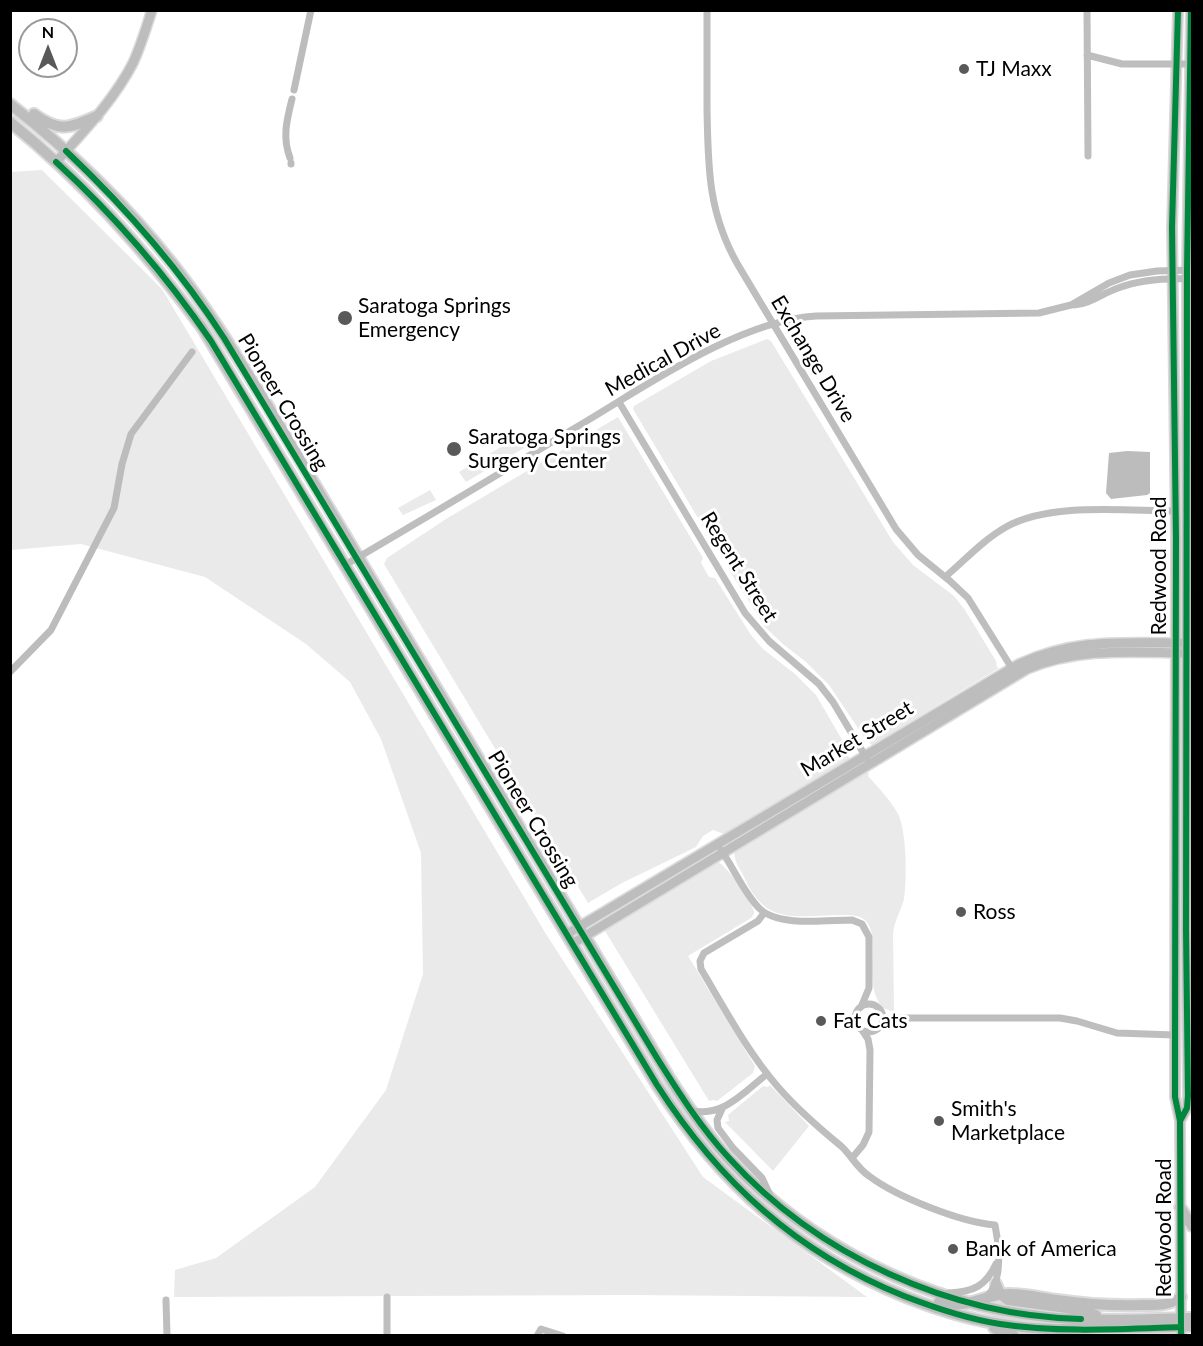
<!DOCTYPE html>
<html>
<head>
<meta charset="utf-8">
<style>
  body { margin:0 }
  #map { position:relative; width:1203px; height:1346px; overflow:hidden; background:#fff; font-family:Lato,sans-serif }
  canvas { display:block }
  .frame { position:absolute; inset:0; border:12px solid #000; pointer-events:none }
  .north { position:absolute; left:18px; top:18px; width:60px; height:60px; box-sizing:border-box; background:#fff; border:2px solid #999; border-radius:50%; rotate:0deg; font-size:16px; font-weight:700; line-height:24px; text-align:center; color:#000 }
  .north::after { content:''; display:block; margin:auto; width:21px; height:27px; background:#595959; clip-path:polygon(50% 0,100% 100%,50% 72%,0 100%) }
</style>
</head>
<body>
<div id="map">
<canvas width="1203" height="1346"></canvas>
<div class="frame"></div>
<div class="north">N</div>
</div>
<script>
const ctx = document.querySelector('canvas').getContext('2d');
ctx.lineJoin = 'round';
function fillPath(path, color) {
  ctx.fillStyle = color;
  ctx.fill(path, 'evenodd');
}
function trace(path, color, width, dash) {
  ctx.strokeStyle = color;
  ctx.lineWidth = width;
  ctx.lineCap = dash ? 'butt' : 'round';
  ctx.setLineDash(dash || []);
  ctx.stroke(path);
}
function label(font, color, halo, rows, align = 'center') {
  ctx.font = font + ' Lato,sans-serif';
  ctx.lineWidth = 6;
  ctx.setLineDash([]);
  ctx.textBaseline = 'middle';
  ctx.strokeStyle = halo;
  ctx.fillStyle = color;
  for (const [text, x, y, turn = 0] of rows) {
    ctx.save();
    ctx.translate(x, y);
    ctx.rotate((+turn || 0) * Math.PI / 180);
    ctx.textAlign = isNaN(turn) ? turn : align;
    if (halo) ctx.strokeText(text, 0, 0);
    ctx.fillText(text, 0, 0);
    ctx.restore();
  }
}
fillPath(new Path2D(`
  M42 170 162 289 546 934 703 1177 867 1297 629 1295 174 1297 175 1270 216 1258 315 1187 386 1090 423 974 421 853 381 739 350 682 306 644 205 577 81 544 11 550V172Z
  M767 339 771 341 893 542 913 565 954 596 965 610 996 661 997 667 999 668 872 745 866 740 829 685 806 662 783 644 765 627 729 570 731 564 723 550H717L633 409 634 406 711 361Z
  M618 417 703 558 701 563 709 577 715 578 751 635 763 649 795 674 816 695 848 750 849 759 724 834 713 830 703 836 696 847 622 883 588 903 384 564 387 558 446 519Z
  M518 437 524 448 466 482 459 472Z
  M430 490 436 500 403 515 398 508Z
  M864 772 869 773 868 776C878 787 890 800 897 812 907 829 907 879 904 899 901 911 894 921 893 934L894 1012 883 1008C861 984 883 937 865 920 859 915 851 915 843 915 799 915 766 927 745 879 741 869 732 860 735 849Z
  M716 861C725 863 750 899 753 909 755 914 754 914 751 918L688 956 755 1066 753 1073 717 1101 714 1100 709 1101 605 931Z
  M770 1085 809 1126 773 1171 725 1122 729 1121 728 1115 763 1086 768 1087Z`), '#eaeaea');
fillPath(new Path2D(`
  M1127 451 1150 452V493L1147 495 1111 499 1106 493 1109 453Z`), '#bcbcbc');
trace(new Path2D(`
  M294 90 311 10
  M290 158C282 137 287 119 292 99
  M291 163V164
  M10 672 51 630 114 508 122 464 131 434 192 352`), '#bcbcbc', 7);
const major = new Path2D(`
  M1178 10 1172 227 1176 538 1175 1035V1097L1180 1121 1181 1336
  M56 162C84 131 114 100 133 63 141 46 146 28 152 10
  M567 934 1019 664C1077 638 1120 643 1181 643
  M572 944 1027 669C1078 648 1127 652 1181 653
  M1180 1121 1187 1108 1188 1096 1186 929 1187 270 1191 10`);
const highway = new Path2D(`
  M10 104C69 150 124 203 171 262 206 306 236 355 266 403L670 1079C688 1107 707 1135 729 1159 811 1247 928 1305 1047 1317 1096 1322 1144 1319 1192 1318
  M34 114C59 133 70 128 97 116
  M10 122C84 182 147 252 203 329L657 1085C720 1183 797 1253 906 1297 941 1311 977 1322 1015 1326 1042 1330 1070 1329 1097 1328 1129 1328 1161 1328 1192 1326
  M1180 1207 1192 1226
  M996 1284 1000 1294 1008 1300 1074 1309 1096 1315
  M939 1302C968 1311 984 1293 1011 1294 1026 1294 1042 1298 1057 1300 1085 1304 1113 1306 1141 1305 1155 1305 1169 1306 1181 1297
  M994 1328 1014 1336`);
trace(major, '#dbdbdb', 12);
trace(highway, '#dbdbdb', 14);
trace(new Path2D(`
  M707 10C707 43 707 76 707 108 708 167 708 213 738 265L896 529 918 555 950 581 968 598 1013 670
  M1087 10 1088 156
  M1087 55 1122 64H1192
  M1074 305C1090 304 1103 293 1118 288 1142 279 1167 278 1192 279
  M619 402 745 613 769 641 819 684 833 702 867 759
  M345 565C422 520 499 474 575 428 643 388 737 321 816 316L1039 313 1071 305 1109 283 1130 275 1157 271 1192 270
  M945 577C965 560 983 540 1006 527 1051 502 1125 511 1176 511
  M721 850C733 867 745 895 760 909 779 927 827 920 852 920L862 924 869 937V988L861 1007
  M764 913 758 921 704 953 700 961 701 969C725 1009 747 1051 778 1087 797 1109 819 1128 841 1146 851 1155 857 1168 869 1176 897 1197 960 1222 995 1225 999 1246 1004 1282 986 1297
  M855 1018a14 14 0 1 1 28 0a14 14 0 1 1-28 0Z
  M882 1025 899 1018H1060L1077 1021 1117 1033 1175 1035
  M722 1109 717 1120 718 1128 733 1148 762 1178 771 1197
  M691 1110C722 1119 745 1091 767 1074
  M852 1158 863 1145 869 1132 870 1050 868 1039 862 1030
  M949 1293C973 1292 986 1286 996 1264
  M387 1297V1336
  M166 1300 167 1336
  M537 1336 541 1329 563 1336`), '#bebebe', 7);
trace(major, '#bdbdbd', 9);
trace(highway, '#bdbdbd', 10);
trace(new Path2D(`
  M1178 10 1172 227 1176 538 1175 1035V1097L1180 1121 1181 1336
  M66 151C126 208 179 268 224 338L657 1058C679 1093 701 1128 729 1158 817 1255 950 1316 1081 1319
  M56 162C115 216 166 275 211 341L657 1085C719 1182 797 1253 904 1296 935 1308 967 1319 1000 1324 1057 1333 1123 1329 1181 1327
  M1180 1121 1187 1108 1188 1096 1186 929 1187 270 1191 10`), '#00873e', 6);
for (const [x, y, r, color] of [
  [964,69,6,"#595959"],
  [345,318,8,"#595959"],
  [454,449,8,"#595959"],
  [961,912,6,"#595959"],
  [821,1021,6,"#595959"],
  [939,1121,6,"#595959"],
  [953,1249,6,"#595959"]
]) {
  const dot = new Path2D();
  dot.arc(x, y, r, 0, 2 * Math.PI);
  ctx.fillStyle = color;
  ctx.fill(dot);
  trace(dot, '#fff', 2);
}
label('21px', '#000', '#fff', [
  ["TJ Maxx",976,69],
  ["Saratoga Springs",358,306],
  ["Emergency",358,330],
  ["Saratoga Springs",468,437],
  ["Surgery Center",468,461],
  ["Ross",973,912],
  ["Fat Cats",833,1021],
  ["Smith's",951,1109],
  ["Marketplace",951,1133],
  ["Bank of America",965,1249]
], 'left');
label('21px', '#000', '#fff', [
  ["Exchange Drive",813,359,59],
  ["Medical Drive",663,360,-29],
  ["Pioneer Crossing",283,402,59],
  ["Redwood Road",1159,566,-90],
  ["Regent Street",739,567,58],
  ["Market Street",857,739,-31],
  ["Pioneer Crossing",533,819,59],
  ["Redwood Road",1164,1228,-90]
]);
</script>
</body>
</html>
